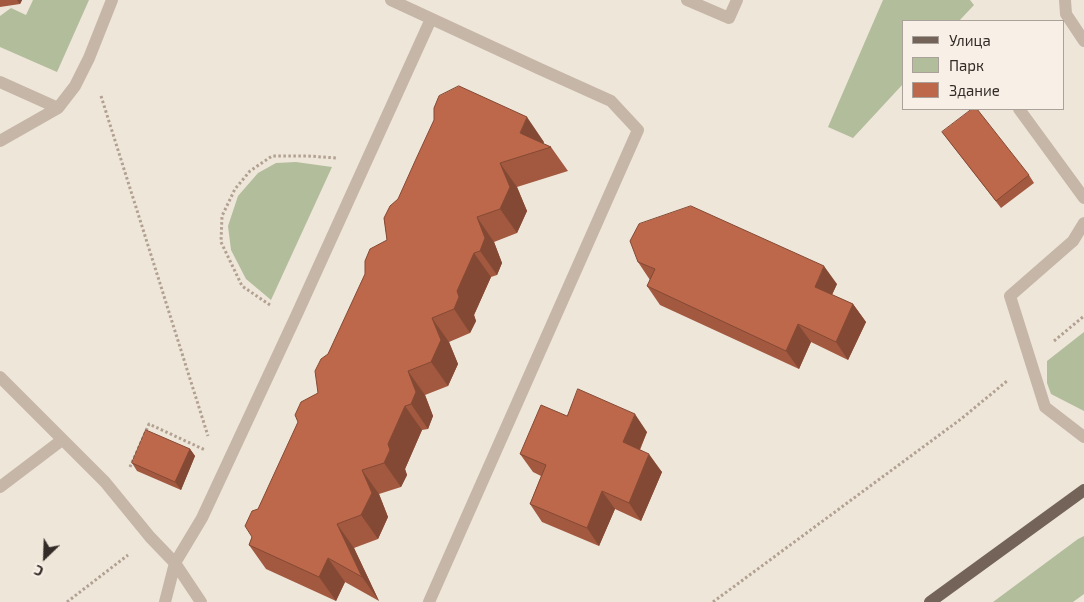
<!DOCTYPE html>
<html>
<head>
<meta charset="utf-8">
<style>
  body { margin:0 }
  #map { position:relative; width:1084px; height:602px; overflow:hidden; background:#efe6da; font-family:"Exo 2",sans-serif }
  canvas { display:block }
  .legend { position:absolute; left:902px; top:20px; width:162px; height:90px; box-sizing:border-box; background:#f8f0e6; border:1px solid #a9a19a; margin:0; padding:6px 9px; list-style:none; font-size:15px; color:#332b27 }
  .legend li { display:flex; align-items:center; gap:10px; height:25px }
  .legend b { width:25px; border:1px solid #a9a19a }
  .north { position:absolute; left:20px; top:532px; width:50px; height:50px; -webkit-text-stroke:4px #f8f0e6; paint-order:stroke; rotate:204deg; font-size:14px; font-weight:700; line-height:20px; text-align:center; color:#332b27 }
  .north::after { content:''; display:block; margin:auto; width:18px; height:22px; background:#332b27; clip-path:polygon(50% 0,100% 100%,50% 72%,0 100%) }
</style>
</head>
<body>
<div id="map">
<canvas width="1084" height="602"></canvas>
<ul class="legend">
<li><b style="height:6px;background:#746359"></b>Улица</li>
<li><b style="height:14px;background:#b1bd9b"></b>Парк</li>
<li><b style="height:14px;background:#bd684a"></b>Здание</li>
</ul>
<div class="north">С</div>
</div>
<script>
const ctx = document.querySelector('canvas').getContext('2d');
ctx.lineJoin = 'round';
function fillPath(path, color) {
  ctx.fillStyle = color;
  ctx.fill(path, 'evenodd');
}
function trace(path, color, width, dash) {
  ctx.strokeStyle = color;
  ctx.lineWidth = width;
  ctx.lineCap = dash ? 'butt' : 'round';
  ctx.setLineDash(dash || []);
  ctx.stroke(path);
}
fillPath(new Path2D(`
  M33 0H89L57 72 0 47V16L11 8 26 15Z
  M883 0H970L974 5 959 21H903V84L853 138 828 127Z
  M296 162 332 167 271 300 246 279 231 250 228 226 238 196 258 173 276 163Z
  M1084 332V411L1051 394 1047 383V361Z
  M1084 536V594L1073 602H993L1078 539Z`), '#b1bd9b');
trace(new Path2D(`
  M101 96 208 436
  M270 305 242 286 221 242 222 216 235 189 250 171 272 156H308L337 158
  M1054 341 1084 316
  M130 467 149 424 205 450
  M67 602 128 555
  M713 602 961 419 1007 381`), '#b2a091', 3, [2.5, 2.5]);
trace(new Path2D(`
  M391 0 540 69 611 101 638 130 429 602
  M687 0 729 18 737 0
  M1065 0 1066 14 1084 41
  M0 82 58 108
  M1019 109 1084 198
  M0 141 58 108 75 86 89 58 112 0
  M1084 223 1073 241 1010 296 1045 407 1084 437
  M0 377 105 482 150 537 175 563 201 602
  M0 487 62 440
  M165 602 175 563 202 518 297 314 431 19`), '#c6b6a7', 12);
trace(new Path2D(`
  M930 602 1084 490`), '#746359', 12);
fillPath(new Path2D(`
  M0 0H22L20 4 0 7Z
  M942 132 1029 175 1034 183 1001 208Z
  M544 142 543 144 551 147 568 171 517 187 527 211 517 233 494 242 502 263 497 275 491 277 474 315 476 321 470 333 449 342 458 364 448 386 425 395 433 416 428 429 422 430 405 469 407 475 401 487 379 494 388 517 378 539 354 548 379 601 345 582 336 601 266 569 249 545 252 537 258 509 318 393 328 354 387 240 384 218Z
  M638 262 837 284 832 295 853 304 866 322 848 360 811 342 799 369 660 305 647 286 650 280Z
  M567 416 647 432 640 450 662 472 641 521 615 509 599 546 542 522 530 504 541 476 533 472 520 454Z
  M190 449 195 456 181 490 137 471 132 463Z`), '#a35940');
fillPath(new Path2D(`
  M17 0H22L20 4Z
  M527 117 544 142 540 150 520 133Z
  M500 163 517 187 527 211 517 233 500 209Z
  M477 217 494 242 502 263 497 275 480 251Z
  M474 253 491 277 474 315 476 321 470 333 454 309 457 291Z
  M824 266 837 284 827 305 815 287Z
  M853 304 866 322 848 360 836 342Z
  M432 318 449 342 458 364 448 386 431 362Z
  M798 324 811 342 799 369 786 351Z
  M408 371 425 395 433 416 428 429 411 404Z
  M405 406 422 430 405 469 407 475 401 487 384 463 388 444Z
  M635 414 647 432 635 460 623 442Z
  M190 449 195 456 181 490 175 482Z
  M649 454 662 472 641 521 629 503Z
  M362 470 379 494 388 517 378 539 361 515Z
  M602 491 615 509 599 546 587 528Z
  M337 524 354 548 379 601 362 577Z
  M328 558 345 582 336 601 319 577Z`), '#844934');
const building = new Path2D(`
  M459 86 527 117 520 133 551 147 500 163 510 187 500 209 477 217 485 238 480 251 474 253 457 291 459 297 454 309 432 318 441 340 431 362 408 371 416 392 411 404 405 406 388 444 390 450 384 463 362 470 372 493 361 515 337 524 362 577 328 558 319 577 249 545 252 537 245 526 252 511 258 509 298 422 295 415 301 402 318 393 315 371 321 359 328 354 365 274V261L370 249 387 240 384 218 390 206 398 199 416 159 434 120V108L439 96Z
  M972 109H977L1029 175 996 201 942 132Z
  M691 206 824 266 815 287 853 304 836 342 798 324 786 351 647 286 655 269 638 262 630 241 639 224Z
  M578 389 635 414 623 442 649 454 629 503 602 491 587 528 530 504 546 465 520 454 541 405 567 416Z
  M146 430 190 449 175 482 132 463Z`);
fillPath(building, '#bd684a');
trace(building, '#844934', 1);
</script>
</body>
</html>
